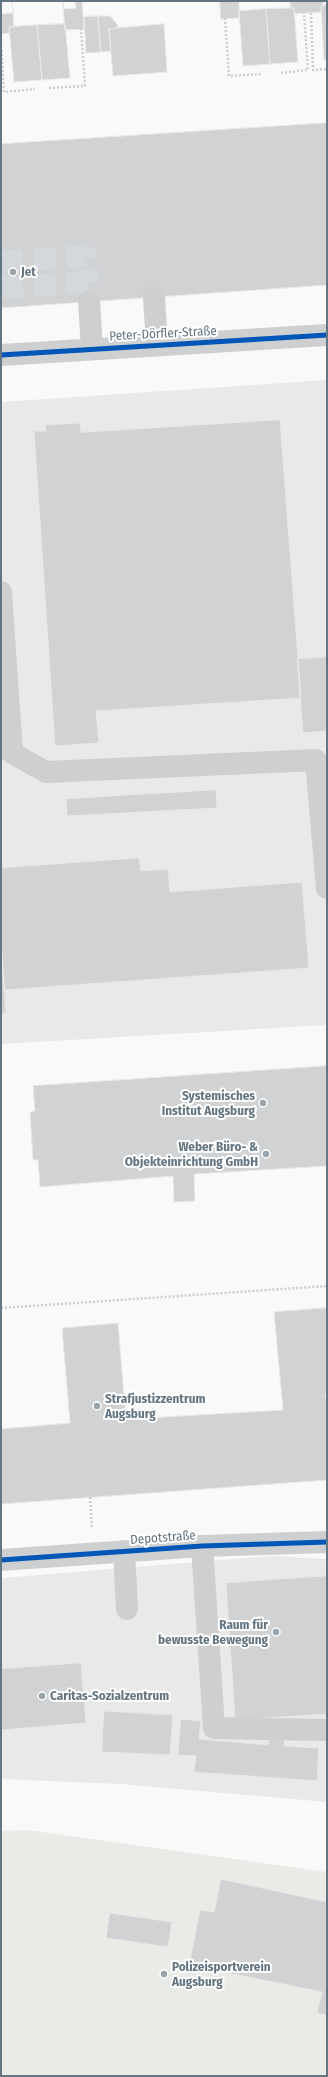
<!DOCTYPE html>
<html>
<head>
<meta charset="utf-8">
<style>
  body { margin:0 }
  #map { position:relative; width:328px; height:2077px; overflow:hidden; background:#f9f9f9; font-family:"Fira Sans Condensed",sans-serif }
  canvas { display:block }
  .frame { position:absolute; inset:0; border:2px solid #657683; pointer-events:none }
</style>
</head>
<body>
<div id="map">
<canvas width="328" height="2077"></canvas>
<div class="frame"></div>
</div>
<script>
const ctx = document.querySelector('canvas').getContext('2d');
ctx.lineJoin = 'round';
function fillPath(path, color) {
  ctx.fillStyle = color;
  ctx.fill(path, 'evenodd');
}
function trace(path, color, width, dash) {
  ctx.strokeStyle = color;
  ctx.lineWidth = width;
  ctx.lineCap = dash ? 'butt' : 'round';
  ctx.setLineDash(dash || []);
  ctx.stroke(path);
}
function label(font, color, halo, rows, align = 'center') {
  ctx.font = font + ' "Fira Sans Condensed",sans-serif';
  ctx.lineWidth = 4;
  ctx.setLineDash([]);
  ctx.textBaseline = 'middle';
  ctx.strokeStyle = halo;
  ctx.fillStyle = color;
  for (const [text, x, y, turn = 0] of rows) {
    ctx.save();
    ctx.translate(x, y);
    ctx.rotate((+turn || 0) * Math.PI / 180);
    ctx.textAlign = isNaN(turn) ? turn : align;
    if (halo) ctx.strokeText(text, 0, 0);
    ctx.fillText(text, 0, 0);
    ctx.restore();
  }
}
fillPath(new Path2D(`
  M327 380V1025L1 1044V402Z
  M270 1556 327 1559V1802L121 1784 1 1779V1578Z`), '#e8e9e9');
fillPath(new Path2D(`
  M27 1830 327 1872V2076H1V1831Z`), '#e8ebe6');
const building = new Path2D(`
  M1 1H12L13 13 1 14Z
  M1 1H12L14 27H9L10 33 1 34Z
  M63 1H82L84 29 65 30Z
  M63 1H75L76 8 64 9Z
  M220 1H239V18L221 19Z
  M290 1H323V6H321V12L294 14V8H291Z
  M327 5V60H324L321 6Z
  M294 8 298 62 270 64 266 9Z
  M266 9 270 64 243 66 239 11Z
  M98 16 101 52 86 53 84 17Z
  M98 16H110L117 24 118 28 109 29 111 51 101 52Z
  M65 24 70 78 42 80 37 25Z
  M164 24 167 72 113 76 109 29Z
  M37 25 42 80 14 82 9 27Z
  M327 123V285L1 308V144Z
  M280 420 301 698 96 711 99 743 55 746 34 431H46L45 425 80 423 81 432Z
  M327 657V731L303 733 297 659Z
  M216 790 217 808 67 816 66 799Z
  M139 858 141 871 168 869 170 892 302 882 309 968 4 990 1 936V868Z
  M1 936 6 1013H1Z
  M327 1066V1166L194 1174 195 1201 174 1202 173 1176 40 1187 38 1160H33L30 1112 35 1111 33 1086Z
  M327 1308V1394H325L327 1404V1480L1 1504V1429L70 1423 62 1328 118 1323 125 1409 111 1410 112 1420 283 1410 274 1312Z
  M327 1576V1714L235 1720 226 1583Z
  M81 1663 86 1723 1 1730V1669Z
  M104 1711 173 1715 170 1755 102 1752Z
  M181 1719 201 1721 199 1739 268 1745 269 1739 285 1740 284 1746 319 1748 317 1781 194 1772 196 1756 178 1755Z
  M221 1879 327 1902V2015L317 2013 322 1992 189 1965 200 1910 214 1912Z
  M110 1913 172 1922 168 1947 106 1938Z`);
fillPath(building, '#d0d2d3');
trace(building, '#e8e8e8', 1);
trace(new Path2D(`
  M1 262 86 256 88 282
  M1 288 88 282 89 296`), '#d4d8dc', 22, [22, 11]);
trace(new Path2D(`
  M311 13 313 70 327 69
  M225 18 229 76 262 74
  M1 42 4 92 35 89
  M281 73 308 70 304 13
  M49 88 85 86 81 28
  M1 1308 327 1286
  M90 1497 92 1528`), '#cbcccd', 2.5, [2, 2]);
trace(new Path2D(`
  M154 297 157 345
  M89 301 92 349
  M1 355 327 335
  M1 592 12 753 46 772 316 760 327 888
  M202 1546 214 1728 327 1730
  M124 1551 127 1609
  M1 1560 202 1546 327 1542`), '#cecfd0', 22);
trace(new Path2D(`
  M1 355 327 335
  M1 1560 202 1546 327 1542`), '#0057b8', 5);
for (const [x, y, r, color] of [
  [13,272,4,"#99a4ac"],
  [263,1103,4,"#99a4ac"],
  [266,1154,4,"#99a4ac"],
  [97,1406,4,"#99a4ac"],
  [276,1632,4,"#99a4ac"],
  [42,1696,4,"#99a4ac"],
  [164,1974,4,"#99a4ac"]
]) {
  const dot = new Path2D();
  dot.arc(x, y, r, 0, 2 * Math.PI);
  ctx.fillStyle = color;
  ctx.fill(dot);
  trace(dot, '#fff', 1.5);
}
label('bold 13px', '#657683', '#fff', [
  ["Jet",21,272],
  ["Systemisches",255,1096,"right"],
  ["Institut Augsburg",255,1111,"right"],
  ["Weber Büro- &",258,1147,"right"],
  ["Objekteinrichtung GmbH",258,1162,"right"],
  ["Strafjustizzentrum",105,1399],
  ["Augsburg",105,1414],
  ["Raum für",268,1625,"right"],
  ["bewusste Bewegung",268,1640,"right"],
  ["Caritas-Sozialzentrum",50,1696],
  ["Polizeisportverein",172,1967],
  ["Augsburg",172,1982]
], 'left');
label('13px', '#657683', '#fff', [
  ["Peter-Dörfler-Straße",163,334,-3],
  ["Depotstraße",163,1538,-4]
]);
</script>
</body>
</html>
